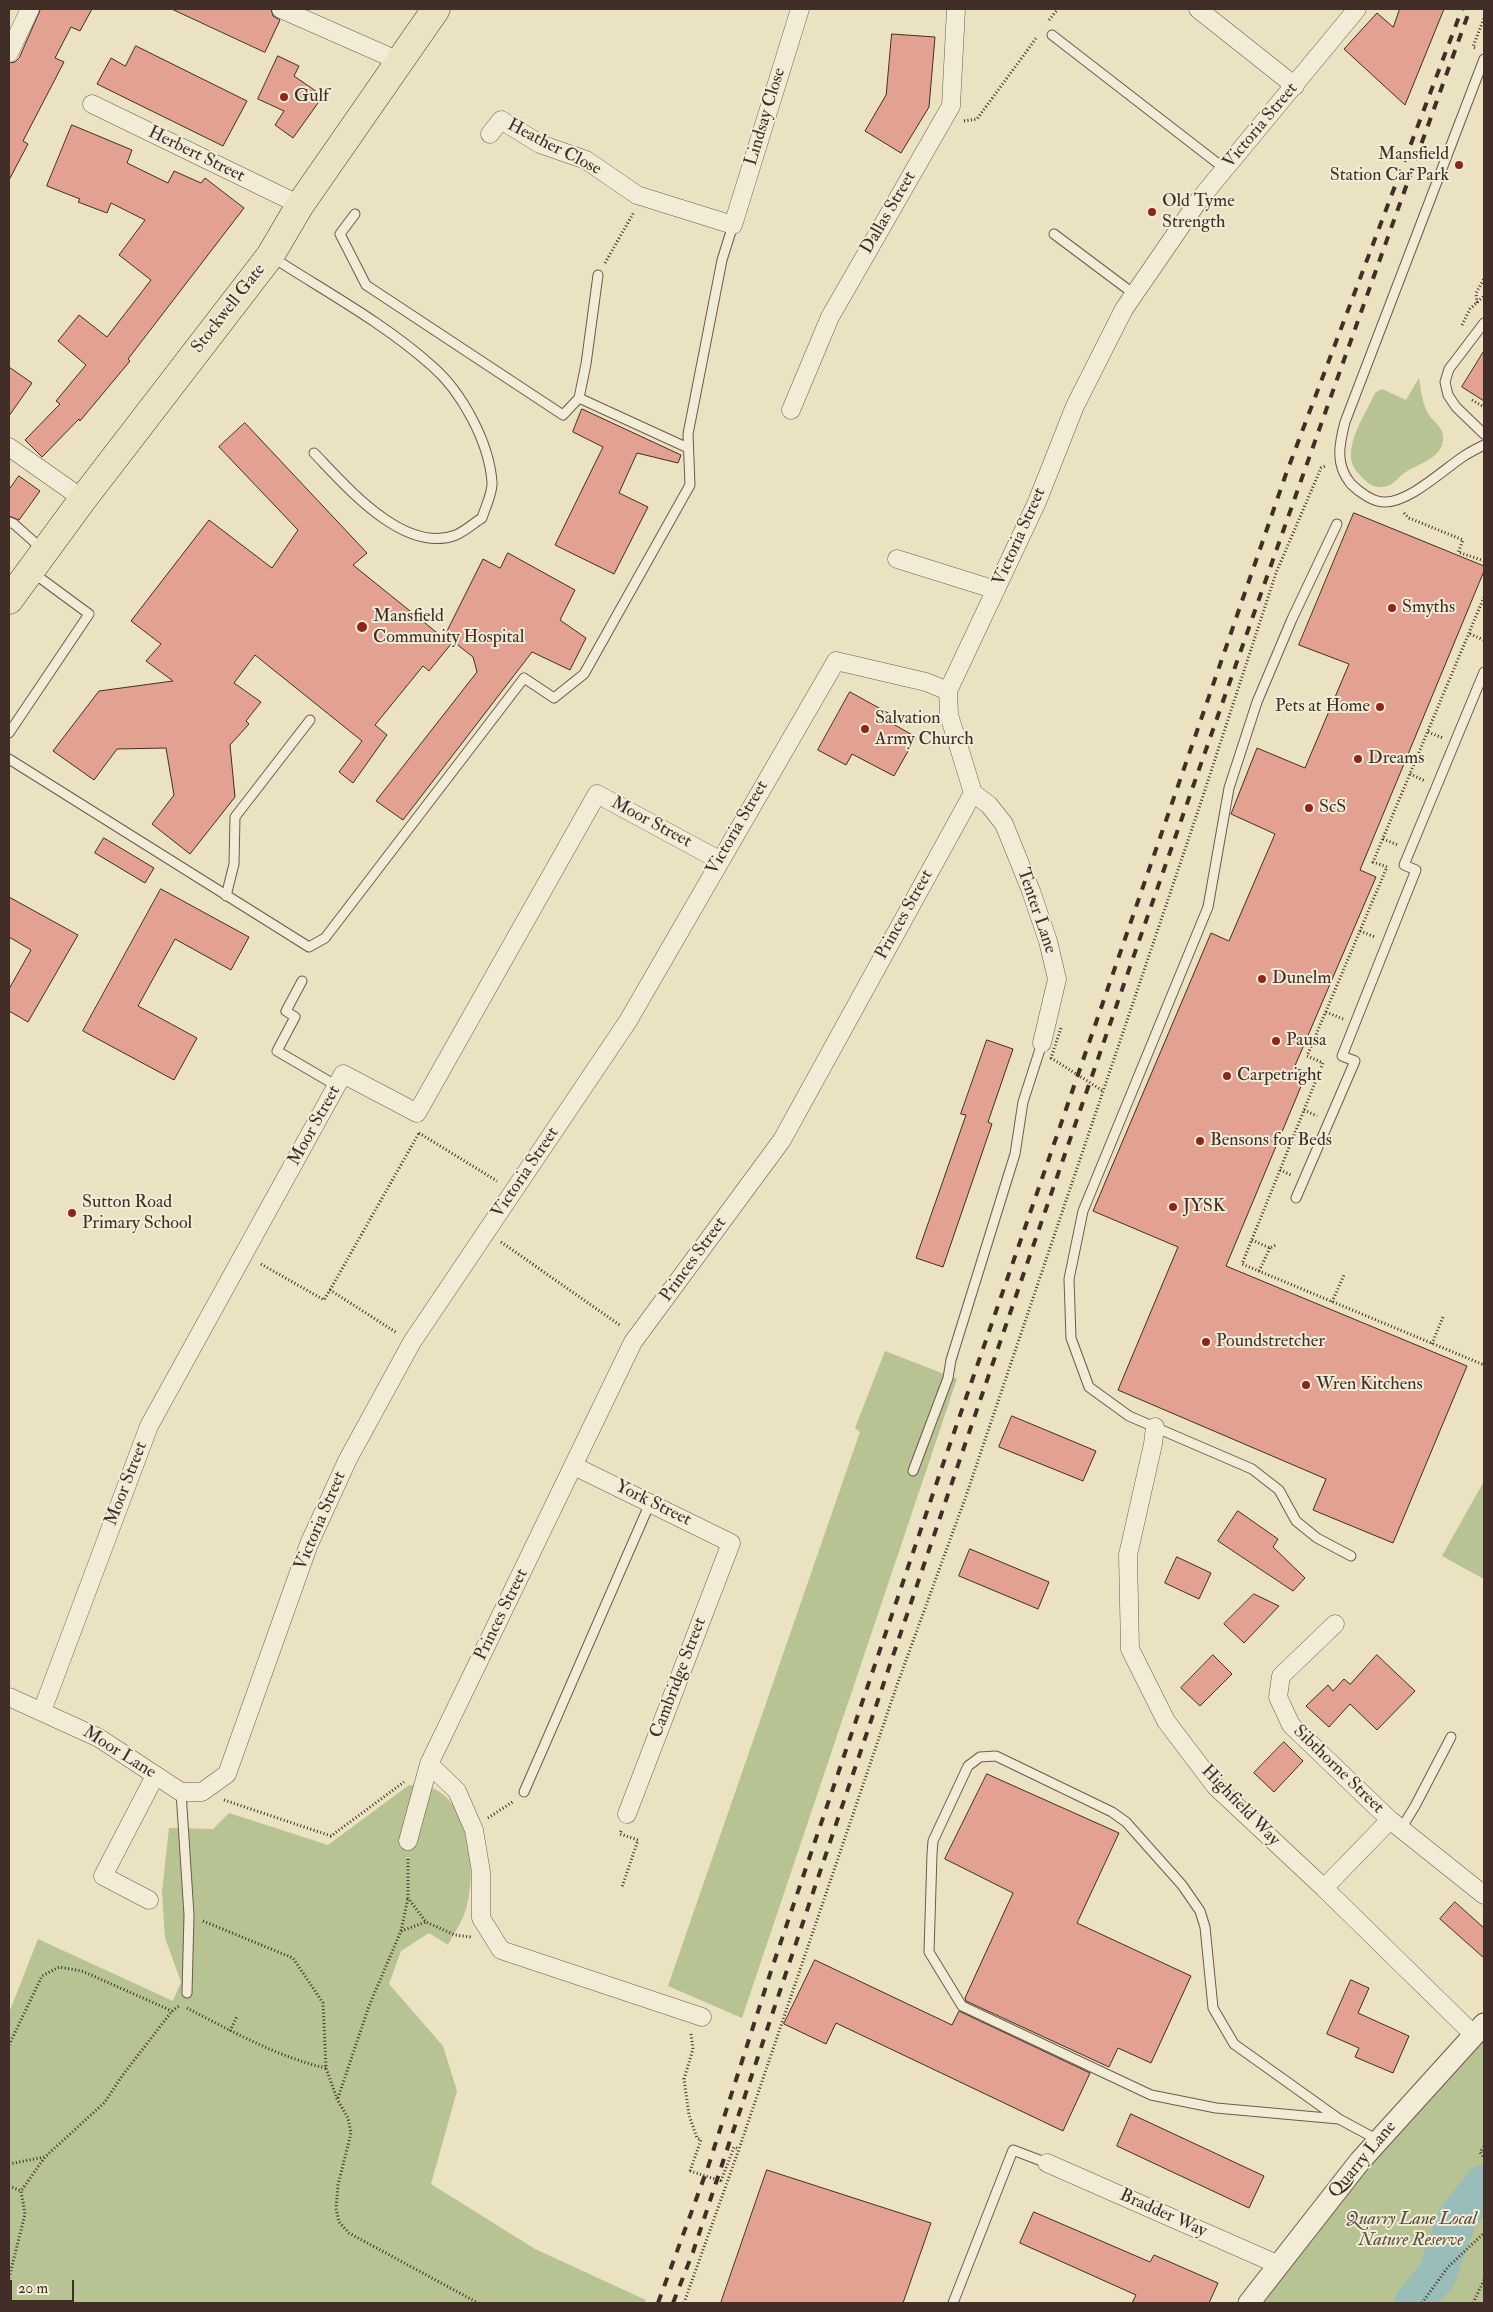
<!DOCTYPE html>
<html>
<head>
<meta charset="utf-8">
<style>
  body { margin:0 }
  #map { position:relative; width:1493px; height:2312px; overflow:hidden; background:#ebe2c1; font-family:"IM FELL Double Pica",serif }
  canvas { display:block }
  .frame { position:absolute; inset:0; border:10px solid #402e27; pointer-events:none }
  .scale { position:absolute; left:10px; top:2280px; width:64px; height:22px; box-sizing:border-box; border:2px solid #402e27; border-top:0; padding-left:6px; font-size:15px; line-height:18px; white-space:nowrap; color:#402e27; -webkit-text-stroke:4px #f2ecd7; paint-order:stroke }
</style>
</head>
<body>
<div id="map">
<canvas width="1493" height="2312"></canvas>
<div class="frame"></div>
<div class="scale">20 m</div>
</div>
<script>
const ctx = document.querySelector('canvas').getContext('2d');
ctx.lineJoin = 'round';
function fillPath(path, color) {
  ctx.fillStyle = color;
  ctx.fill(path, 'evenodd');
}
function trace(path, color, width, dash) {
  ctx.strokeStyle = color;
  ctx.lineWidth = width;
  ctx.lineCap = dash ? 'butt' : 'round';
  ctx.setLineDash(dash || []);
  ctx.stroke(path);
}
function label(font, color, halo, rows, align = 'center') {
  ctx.font = font + ' "IM FELL Double Pica",serif';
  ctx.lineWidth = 4;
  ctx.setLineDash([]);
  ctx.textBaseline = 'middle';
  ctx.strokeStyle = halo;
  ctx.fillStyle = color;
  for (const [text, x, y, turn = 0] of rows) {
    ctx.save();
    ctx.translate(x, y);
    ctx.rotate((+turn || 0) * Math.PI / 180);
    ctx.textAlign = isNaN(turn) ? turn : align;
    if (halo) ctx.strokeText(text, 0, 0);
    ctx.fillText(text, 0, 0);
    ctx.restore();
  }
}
fillPath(new Path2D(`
  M1419 378C1421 390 1422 404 1429 415 1435 423 1445 429 1443 441 1440 460 1416 464 1403 474 1396 480 1392 487 1381 487 1372 488 1364 480 1359 474 1354 470 1350 460 1351 453 1352 433 1367 411 1375 393L1382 389 1406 400Z
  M885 1351 957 1379 742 2018 668 1986 860 1432 855 1428Z
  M1484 1481V1579L1442 1556Z
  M409 1785C416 1786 426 1785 432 1788 472 1804 478 1879 464 1915 460 1925 453 1935 448 1945L429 1933 401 1951 389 1984 443 2046 457 2091 431 2184 535 2249 646 2300 644 2303H9V2013L38 1939 173 2001 181 1982 165 1938 162 1892 169 1828 213 1829 229 1813 328 1845Z
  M1484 2039V2303H1262L1371 2164Z`), '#b7c393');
trace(new Path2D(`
  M1414 2303 1437 2275 1457 2218 1484 2184`), '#99bdb8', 39);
const building = new Path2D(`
  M41 9H92L80 31 71 27 55 58 64 62 23 141 28 144 9 180V63L15 62 19 58Z
  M172 9H271L273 16 280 20 265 52Z
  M1400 9H1444L1405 105 1344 49 1377 13 1393 27Z
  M892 34 935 37 929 107 901 153 865 131 886 95Z
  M136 46 247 101 223 146 97 84 111 58 125 66Z
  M278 56 299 66 294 76 323 96 293 138 275 125 284 111 258 99Z
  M72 125 132 150 127 163 168 183 174 171 201 183 205 178 244 208 128 359 130 361 80 421 79 419 42 457 25 440 60 404 56 401 86 365 58 341 79 315 107 337 151 280 119 255 145 220 111 203 107 213 78 202 80 199 47 186Z
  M1484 351V401L1462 387Z
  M9 367 32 383 9 416Z
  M582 409 681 455 678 463 637 453 619 493 648 507 614 574 555 545 603 447 573 432Z
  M245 423 367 553 353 565 451 644 429 671 423 666 375 725 387 735 353 783 339 772 362 741 255 655 234 683 261 702 246 721 249 724 230 745 235 797 190 854 152 824 174 795 166 748 117 749 94 780 53 751 99 691 173 681 146 661 161 644 131 621 209 520 272 568 298 530 219 447Z
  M19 476 40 491 19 520 9 516V490Z
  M1354 513 1484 566V571L1360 870 1376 877 1294 1068 1307 1072 1226 1266 1467 1366 1393 1543 1313 1510 1326 1479 1118 1390 1178 1247 1093 1211 1211 933 1229 941 1275 834 1231 814 1257 748 1305 768 1349 664 1299 645Z
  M508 553 575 590 560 620 586 638 570 670 532 652 403 820 376 801 477 672 473 657 445 635 483 559 500 568Z
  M850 692 890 714 886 720 916 737 894 776 852 754 846 765 818 750Z
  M104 838 154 868 145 883 95 853Z
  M161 889 249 937 231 970 175 939 138 1006 197 1038 174 1080 83 1031Z
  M9 897 78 935 28 1022 9 1011V989L31 950 9 937Z
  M987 1040 1013 1049 988 1122 992 1124 943 1267 916 1258 966 1115 961 1114Z
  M1012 1416 1096 1451 1083 1481 999 1447Z
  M1238 1511 1278 1539 1273 1547 1305 1578 1293 1591 1218 1541Z
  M970 1549 1049 1582 1038 1609 959 1576Z
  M1177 1557 1211 1573 1199 1599 1165 1583Z
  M1254 1594 1279 1606 1244 1643 1224 1624Z
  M1213 1655 1232 1674 1200 1706 1181 1688Z
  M1377 1655 1415 1691 1377 1730 1350 1704 1329 1727 1306 1706 1328 1685 1333 1691 1344 1679 1350 1684Z
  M1284 1742 1303 1761 1274 1792 1254 1773Z
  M987 1774 1119 1833 1077 1923 1191 1976 1151 2063 1118 2048 1109 2067 966 2001 965 1998 1013 1893 945 1859Z
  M1455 1902 1484 1928V1958L1440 1919Z
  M815 1960 952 2025 959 2011 1090 2073 1063 2131 836 2023 826 2044 784 2024Z
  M1351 1980 1369 1988 1358 2013 1409 2036 1393 2073 1355 2057 1359 2048 1327 2034Z
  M1131 2114 1264 2176 1249 2208 1117 2146Z
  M767 2170 931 2223 903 2303H721Z
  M1034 2212 1150 2262 1154 2255 1218 2283 1209 2303H1132L1136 2295 1020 2243Z`);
fillPath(building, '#e3a192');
trace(building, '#402e27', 1);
const service = new Path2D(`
  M1052 35 1225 169
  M1484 59 1345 422C1339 445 1335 465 1351 484 1359 492 1373 502 1384 502 1409 503 1444 469 1464 456 1470 452 1478 448 1484 445
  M355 214 340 234 366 285 563 415 579 398 688 448
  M1054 234 1134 294
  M272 257C326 292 384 323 432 366 462 392 489 442 492 482 493 492 485 508 482 518 474 523 465 531 456 535 404 555 346 486 314 453
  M1484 323 1449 369 1445 382 1448 395 1456 407 1484 434
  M579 398 586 364 598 275
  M9 522 14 524 42 549
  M1337 524 1292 619 1257 702 1229 788 1208 907 1083 1211 1069 1279 1071 1338 1089 1387 1129 1416 1252 1469 1279 1490 1296 1521 1317 1538 1351 1556
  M9 733 89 614 32 572
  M9 759 309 947 325 938 524 678 554 698 584 674 690 485 688 434 722 260 733 225
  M226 896 234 864 235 817 310 720
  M302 981 286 1011 295 1017 277 1051 337 1086
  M1296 1198 1355 1061 1342 1056 1416 870 1404 865 1484 672
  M913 1471 948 1378 951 1360 1015 1154 1023 1102 1042 1043
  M181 1792 189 1915 187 1993
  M524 1792 650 1503
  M1401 1829 1415 1806 1451 1737
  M1339 2119 1234 2044 1213 2008 1205 1927 1200 1911 1182 1885 1126 1822 1112 1812 996 1756 980 1757 968 1766 933 1841 932 1854 929 1952 962 2006 1151 2095 1216 2108 1339 2119 1378 2140
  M953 2303 1013 2150 1047 2163`);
const minor = new Path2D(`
  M281 9 399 61
  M1198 9 1295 86
  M9 53 30 9
  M92 104 300 205
  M490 134 501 120 540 144 586 160 637 195 733 225 800 9
  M791 410 830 317 951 106 956 9
  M9 447 83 499
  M897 559 996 590
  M973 793 989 805 1004 824 1031 891 1048 941 1057 979 1042 1043
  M1155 1427 1153 1444 1128 1555 1130 1649 1166 1721 1216 1787 1324 1888 1474 2035
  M574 1466 731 1543 627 1814
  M1335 1624 1281 1676 1278 1697 1291 1725 1390 1820 1484 1895
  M9 1697 99 1738 181 1792H202L227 1774 309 1544 348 1459 412 1342 628 1021 836 661 926 682 948 691
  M42 1711 149 1426 343 1074 417 1113 597 794 719 860
  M429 1764 457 1791 474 1830 481 1872V1918L501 1950 702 2017
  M408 1841 429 1764 633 1342 782 1140 973 793 949 715 948 691 1037 502 1075 406 1124 309 1199 200 1357 9
  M1324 1888 1390 1820
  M149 1900 103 1876 155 1776
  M1047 2163 1279 2265`);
const tertiary = new Path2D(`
  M1249 2303 1360 2161 1484 2024`);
const trunk = new Path2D(`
  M9 600 83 499 270 256 300 205 436 9`);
trace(service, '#6b5b4e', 11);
trace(minor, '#6b5b4e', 19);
trace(tertiary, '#6b5b4e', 23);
trace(trunk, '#402e27', 29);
trace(new Path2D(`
  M1049 20 1058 9
  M1475 48 1473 47 1484 18
  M964 121 977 119 1037 37
  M605 263 634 212
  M1477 303 1476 293 1484 279
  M1462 325 1470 309 1484 296
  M1472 400 1484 407
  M1404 513 1409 518 1463 540 1458 552 1484 561
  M1484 597 1373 862 1387 867 1307 1056 1323 1063 1242 1264 1484 1365
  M1470 634 1484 640
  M1428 732 1443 738
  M1410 774 1425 781
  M1383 839 1398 845
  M1360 931 1375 937
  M1326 1012 1343 1019
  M1304 1110 1317 1116
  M419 1133 497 1181
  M1280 1170 1291 1175
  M1252 1240 1270 1248 1276 1245
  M501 1242 621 1326
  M261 1264 324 1300 330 1290 397 1333
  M1259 1271 1270 1248
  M330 1290 419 1133
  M1332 1302 1344 1275
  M1432 1344 1443 1317
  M224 1800 331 1836 404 1782
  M488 1818 514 1801
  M621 1831 620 1834 638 1840 622 1887
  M408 1859V1898L426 1922 455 1935 471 1937
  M203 1921 293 1958 323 2003 326 2068 337 2099 348 2118 351 2133 338 2185 336 2208 339 2222 349 2233 478 2303
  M401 1931 426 1922
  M187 2008C229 2030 280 2058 326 2068
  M230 2031 237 2016
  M9 2045 42 1976 59 1967 82 1971 172 2011
  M338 2098 369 2006 401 1931 408 1898
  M1484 2147 1480 2152 1484 2158
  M9 2164 44 2157
  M690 2171 701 2140 697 2138 689 2115 684 2079 693 2049 691 2034
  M721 2181 734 2147 739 2149
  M9 2186 21 2191
  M9 2278 25 2214 21 2191 45 2157 105 2102 122 2076 172 2011 179 2006
  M684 2303 739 2149 897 1685 966 1496 1201 802 1276 573 1321 468 1327 465
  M1422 2303 1448 2267 1484 2233
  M1473 2303 1484 2280`), '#402e27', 3, [1, 2.5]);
trace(service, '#f2ecd7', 9);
trace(minor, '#f2ecd7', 18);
trace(tertiary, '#f2ecd7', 21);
trace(trunk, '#ebe2c1', 28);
trace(new Path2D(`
  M658 2303 708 2167 771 1971 940 1473 1286 474 1462 9
  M673 2303 693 2252C942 1501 1201 753 1470 9`), '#402e27', 4, [9, 9]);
trace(new Path2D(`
  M1061 1028 1051 1058 1103 1091
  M690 2171 721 2181`), '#402e27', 3, [1, 2.5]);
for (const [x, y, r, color] of [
  [284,97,5,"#8f2418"],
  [1459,165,5,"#8f2418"],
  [1152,212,5,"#8f2418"],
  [1392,608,5,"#8f2418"],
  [362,627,6,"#8f2418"],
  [1380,707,5,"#8f2418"],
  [865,729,5,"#8f2418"],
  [1358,759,5,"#8f2418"],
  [1309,808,5,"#8f2418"],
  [1262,979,5,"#8f2418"],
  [1276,1041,5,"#8f2418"],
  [1227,1076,5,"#8f2418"],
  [1200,1141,5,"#8f2418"],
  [1173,1207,5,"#8f2418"],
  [72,1213,5,"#8f2418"],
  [1206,1342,5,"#8f2418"],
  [1306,1385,5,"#8f2418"]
]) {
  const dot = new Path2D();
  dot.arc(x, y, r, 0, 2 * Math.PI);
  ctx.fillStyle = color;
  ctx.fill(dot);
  trace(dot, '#f2ecd7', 2);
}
label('18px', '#402e27', '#f2ecd7', [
  ["Gulf",294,97],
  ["Mansfield",1449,155,"right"],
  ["Station Car Park",1449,176,"right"],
  ["Old Tyme",1162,202],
  ["Strength",1162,223],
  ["Smyths",1402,608],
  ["Mansfield",373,617],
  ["Community Hospital",373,638],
  ["Pets at Home",1370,707,"right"],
  ["Salvation",875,719],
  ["Army Church",875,740],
  ["Dreams",1368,759],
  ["ScS",1319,808],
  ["Dunelm",1272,979],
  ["Pausa",1286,1041],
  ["Carpetright",1237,1076],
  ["Bensons for Beds",1210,1141],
  ["Sutton Road",82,1203],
  ["Primary School",82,1224],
  ["JYSK",1183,1207],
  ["Poundstretcher",1216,1342],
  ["Wren Kitchens",1316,1385]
], 'left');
label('18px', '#402e27', '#f2ecd7', [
  ["Lindsay Close",766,117,-73],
  ["Victoria Street",1261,126,-50],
  ["Heather Close",554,148,27],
  ["Herbert Street",196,155,26],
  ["Dallas Street",889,213,-60],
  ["Stockwell Gate",229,309,-52],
  ["Victoria Street",1020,537,-66],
  ["Moor Street",651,823,28],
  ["Victoria Street",738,828,-60],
  ["Tenter Lane",1036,911,71],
  ["Princes Street",905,915,-61],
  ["Moor Street",315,1126,-61],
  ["Victoria Street",526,1173,-56],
  ["Princes Street",694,1260,-54],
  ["Moor Street",127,1484,-69],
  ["York Street",653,1504,26],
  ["Victoria Street",321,1521,-67],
  ["Princes Street",502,1615,-64],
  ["Cambridge Street",679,1678,-69],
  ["Moor Lane",119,1753,32],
  ["Sibthorne Street",1338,1770,44],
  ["Highfield Way",1240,1806,46],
  ["Quarry Lane",1363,2160,-50],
  ["Bradder Way",1163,2214,24]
]);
label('italic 18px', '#584c3d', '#f2ecd7', [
  ["Quarry Lane Local",1411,2220],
  ["Nature Reserve",1411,2241]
]);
</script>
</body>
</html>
